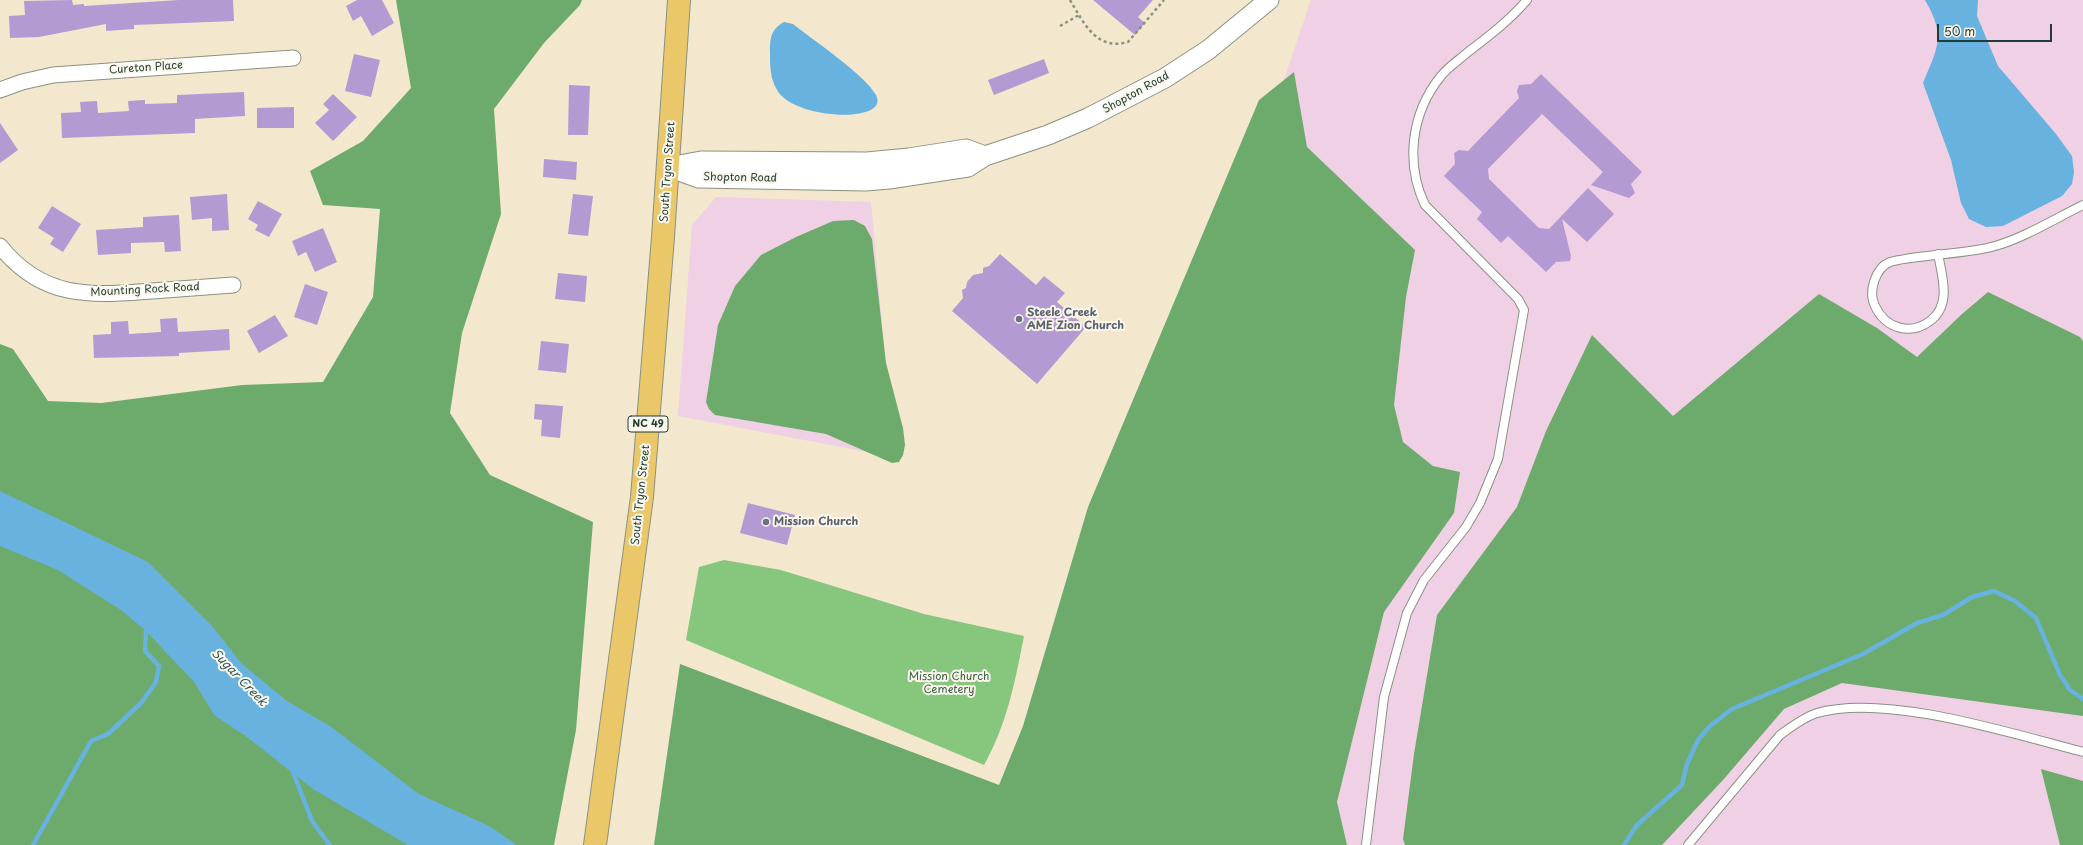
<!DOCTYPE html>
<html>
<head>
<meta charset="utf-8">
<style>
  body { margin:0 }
  #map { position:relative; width:2083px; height:845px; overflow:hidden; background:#f3e7ce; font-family:"Playpen Sans",sans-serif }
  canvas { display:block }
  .scale { position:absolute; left:1937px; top:24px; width:115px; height:18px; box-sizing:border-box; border:2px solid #1f3d34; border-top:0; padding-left:5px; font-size:12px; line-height:14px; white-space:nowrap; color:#1f3d34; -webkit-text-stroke:3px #fbf7ec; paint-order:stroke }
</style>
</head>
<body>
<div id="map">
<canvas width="2083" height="845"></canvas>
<div class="scale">50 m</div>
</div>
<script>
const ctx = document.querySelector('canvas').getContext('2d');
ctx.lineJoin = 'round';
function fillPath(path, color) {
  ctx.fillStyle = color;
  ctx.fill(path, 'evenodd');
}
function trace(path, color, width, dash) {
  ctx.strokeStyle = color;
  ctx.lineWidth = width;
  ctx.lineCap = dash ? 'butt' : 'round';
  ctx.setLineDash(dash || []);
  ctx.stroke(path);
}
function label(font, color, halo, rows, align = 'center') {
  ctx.font = font + ' "Playpen Sans",sans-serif';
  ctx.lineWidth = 4;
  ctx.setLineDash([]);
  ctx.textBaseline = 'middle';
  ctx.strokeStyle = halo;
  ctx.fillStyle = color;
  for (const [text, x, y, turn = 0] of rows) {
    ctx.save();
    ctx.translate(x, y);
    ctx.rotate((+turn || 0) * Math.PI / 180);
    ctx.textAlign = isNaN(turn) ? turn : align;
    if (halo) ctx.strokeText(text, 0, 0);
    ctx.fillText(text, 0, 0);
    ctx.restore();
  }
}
fillPath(new Path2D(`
  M1311 0H2083V845H1023Z
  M716 197 871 202 894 457 678 416 692 225Z`), '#f0d0e5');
fillPath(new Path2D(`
  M724 560 781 570 924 614 1024 636C1015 682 1007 724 984 765L686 640 699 567Z`), '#87c67d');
fillPath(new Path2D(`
  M396 0H582L580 5 544 43 494 109 501 214 462 333 450 413 490 475 593 522 576 730 554 845H0V344L13 349 48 401 101 403 242 385 323 382 373 297 380 209 323 205 310 171 363 141 411 88Z
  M1294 72 1307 147 1415 250 1406 297 1394 405 1403 442 1433 466 1460 472 1454 513 1384 612 1337 802 1347 845H654L680 664 999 785 1023 726 1088 507 1259 100Z
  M854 220 865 226 872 239 886 363 903 428 905 445 903 455 899 462 892 463 826 434 715 415 709 409 706 402 718 325 735 286 761 255 796 237 833 221Z
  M1988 292 2080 337 2083 341V716L1842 683 1784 709 1723 780 1662 845H1405L1403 839 1414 754 1437 615 1517 507 1546 431 1592 335 1673 416 1819 294 1877 328 1917 357 1962 314Z
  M2041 769 2083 781V845H2060Z`), '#6dab6c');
fillPath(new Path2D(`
  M1925 0H1978L1977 16 1998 66 2056 134 2072 156 2074 172 2072 184 2062 196 2003 226 1986 227 1969 219 1961 203 1951 160 1923 83C1938 47 1946 36 1925 0Z
  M784 22 793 24C813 40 864 74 876 95 891 124 794 120 777 90 770 78 770 66 770 52 770 38 771 29 784 22Z
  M0 491 148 562 213 627 241 663 287 701 330 726 419 794 489 826 517 845H408L313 789 247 737 214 715 195 683 146 631 121 610 58 570 0 546Z`), '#68b2e0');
trace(new Path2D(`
  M291 767 312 821 330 845
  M33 845 91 741 108 734 141 703 156 682 159 666 145 651 146 631 148 627
  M1624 845 1637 825 1682 785 1687 764 1698 740 1710 726 1732 709 1863 654 1917 623 1943 615 1972 597 1994 591 2015 601 2036 618 2060 675 2070 690 2083 699`), '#68b2e0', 4.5);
fillPath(new Path2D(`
  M72 0 73 5 84 4V6L179 0H233L234 21 134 25V29L106 31V24L39 37 10 38 9 16 25 15 24 1Z
  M357 0H382L394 23 372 36 361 16 353 21 346 6Z
  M1093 0H1153L1138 17 1145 23 1135 35Z
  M354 54 380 60 371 97 345 91Z
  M1044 59 1049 73 994 95 988 80Z
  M1541 74 1642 172 1631 184 1635 193 1629 198 1591 185 1603 172 1542 114 1488 169 1489 179 1539 228 1549 229 1588 188 1614 214 1587 242 1562 219 1571 256 1570 261 1556 262 1546 272 1508 236 1501 243 1477 219 1482 212 1444 176 1455 164 1454 153 1459 150 1468 151 1519 98 1517 91 1519 85 1531 84Z
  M569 85 590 86 588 135H568Z
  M244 92 245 116 195 119V133L62 138 61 113 81 112 80 102 97 101 98 113 129 111 128 101 145 100V104L177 103V95Z
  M333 94 357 117 333 141 315 123 329 110 323 104Z
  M294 107V128H257V108Z
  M0 123 18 150 0 163Z
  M544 159 577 162 576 180 543 177Z
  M227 194 229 230 212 231V218L192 220 190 197Z
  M573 194 593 196 588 236 568 234Z
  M258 201 282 214 269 237 255 230 258 225 248 219Z
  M52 206 81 224 63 252 50 244 54 238 38 228Z
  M179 215 181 251 165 252 164 242 131 243V253L98 255 96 230 143 227V217Z
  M323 228 337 262 315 272 306 252 298 256 292 241Z
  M1000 254 1036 285 1044 276 1065 293 1057 302 1086 327 1037 384 952 311 963 298 962 290 966 288 967 282 973 275 983 273V268L989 266Z
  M558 273 587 276 585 302 555 299Z
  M305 284 328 292 317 325 294 317Z
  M275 315 288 336 259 353 247 331Z
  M177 318 178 332 229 329 230 350 179 353V356L94 358 93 335 111 334V322L128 321 129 334 161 332 160 319Z
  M541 341 569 344 566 373 538 370Z
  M535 404 563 406 560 438 541 436 542 420 534 419Z
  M748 503 795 515 787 545 740 533Z`), '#b49ad3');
const service = new Path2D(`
  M1938 254C1942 276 1952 305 1930 321 1910 336 1885 328 1875 306 1868 292 1875 268 1890 262 1897 260 1905 259 1911 258 1937 254 1971 253 1995 246 2024 238 2056 218 2083 205
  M1366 845 1384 697 1407 613 1424 580 1466 527 1480 503 1498 459 1524 310 1518 299 1425 205C1405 163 1411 113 1441 76 1448 67 1459 60 1468 52 1489 36 1510 20 1527 0
  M1688 845 1780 735C1791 727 1804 717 1817 713 1886 693 2013 734 2083 752`);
const minor = new Path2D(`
  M0 90 22 82 53 75 293 58
  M0 246C42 299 90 296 152 291 179 289 206 287 233 285`);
const tertiary = new Path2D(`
  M668 167 699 178 866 181 889 179 968 167 985 156 1048 135 1088 118 1165 78 1208 50 1269 0
  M669 167 701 161 867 162 909 158 966 149 985 156`);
const primary = new Path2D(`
  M595 845 642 497 663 237 679 0`);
trace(service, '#899281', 10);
trace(minor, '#899281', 17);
trace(tertiary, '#899281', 21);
trace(primary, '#899281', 24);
trace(new Path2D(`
  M1070 0C1084 23 1096 51 1128 42L1164 0
  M1060 26 1079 15`), '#899281', 2.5, [3, 3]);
trace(service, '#fff', 8);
trace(minor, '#fff', 15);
trace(tertiary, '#fff', 19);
trace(primary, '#eac769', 22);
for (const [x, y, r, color] of [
  [1019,319,4,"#6b7280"],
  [766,522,4,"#6b7280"]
]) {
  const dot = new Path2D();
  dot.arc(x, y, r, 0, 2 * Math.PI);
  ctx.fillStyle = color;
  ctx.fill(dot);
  trace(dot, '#fbf7ec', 1.5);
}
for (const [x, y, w] of [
  [648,424,40]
]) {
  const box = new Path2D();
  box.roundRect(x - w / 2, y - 8, w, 16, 3);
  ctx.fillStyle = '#fbf7ec';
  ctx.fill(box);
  trace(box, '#1f3d34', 1);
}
label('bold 10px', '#1f3d34', null, [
  ["NC 49",648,424]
]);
label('11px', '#1f3d34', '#fbf7ec', [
  ["Cureton Place",146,68,-4],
  ["Shopton Road",1136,93,-29],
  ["South Tryon Street",668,172,-86],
  ["Shopton Road",740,178,1],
  ["Mounting Rock Road",145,290,-3],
  ["South Tryon Street",641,495,-84]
]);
label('bold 11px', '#5b616d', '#fbf7ec', [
  ["Steele Creek",1027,313],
  ["AME Zion Church",1027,326],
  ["Mission Church",774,522]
], 'left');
label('11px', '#395f46', '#fbf7ec', [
  ["Mission Church",949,677],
  ["Cemetery",949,690]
]);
label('italic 12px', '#315a5f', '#fbf7ec', [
  ["Sugar Creek",239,678,46]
]);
</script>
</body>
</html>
